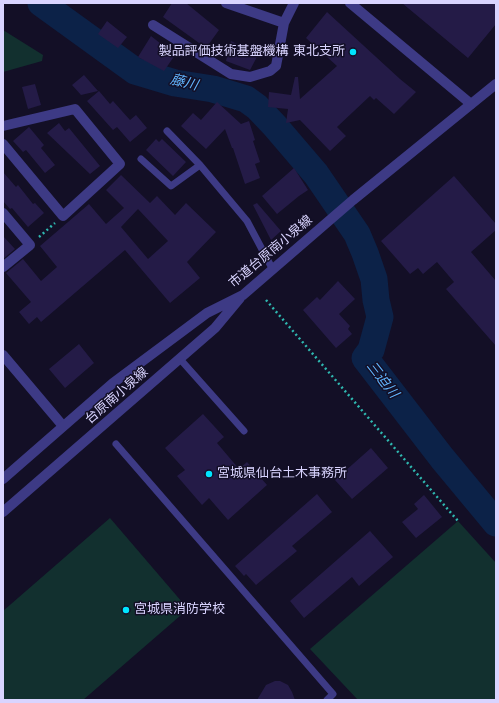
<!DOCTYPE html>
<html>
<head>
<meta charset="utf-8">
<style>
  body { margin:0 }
  #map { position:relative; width:499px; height:703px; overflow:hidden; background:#130f26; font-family:"DejaVu Sans",sans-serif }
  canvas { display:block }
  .frame { position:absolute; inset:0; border:4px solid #d9d4ff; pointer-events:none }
</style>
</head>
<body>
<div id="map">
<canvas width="499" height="703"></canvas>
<div class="frame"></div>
</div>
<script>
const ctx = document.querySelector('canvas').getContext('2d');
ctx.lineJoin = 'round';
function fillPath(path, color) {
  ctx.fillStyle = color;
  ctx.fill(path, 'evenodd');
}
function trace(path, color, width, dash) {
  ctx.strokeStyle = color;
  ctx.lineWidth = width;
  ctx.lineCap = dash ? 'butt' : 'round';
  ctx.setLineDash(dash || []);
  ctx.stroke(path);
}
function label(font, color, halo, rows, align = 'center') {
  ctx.font = font + ' "DejaVu Sans","Noto Sans JP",sans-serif';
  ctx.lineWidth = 3;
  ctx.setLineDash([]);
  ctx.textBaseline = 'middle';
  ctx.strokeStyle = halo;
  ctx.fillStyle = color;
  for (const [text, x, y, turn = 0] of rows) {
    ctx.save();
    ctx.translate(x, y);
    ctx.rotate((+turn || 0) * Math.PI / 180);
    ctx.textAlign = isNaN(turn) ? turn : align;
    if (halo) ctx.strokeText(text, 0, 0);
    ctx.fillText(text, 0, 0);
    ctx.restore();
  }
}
fillPath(new Path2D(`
  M3 30 43 55 42 61 3 72Z
  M110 518 188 609 83 700H3V611Z
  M458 521 496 563V700H358L310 649Z`), '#12302f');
trace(new Path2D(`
  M41 3 135 71 175 83 213 89 246 99 257 107 275 126 316 174 357 234 365 253 374 279 376 300 380 317 371 350 365 358 442 458 496 523`), '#0c2248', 27);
fillPath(new Path2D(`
  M172 3H186L219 30 206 48 163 17Z
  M402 3H496V24L468 58Z
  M327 12 400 79 416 92 394 114 376 98 374 100 370 96 337 127 346 136 330 151 300 120 286 123 288 109 268 107 269 92 291 95 295 77H298L300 99 337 66 306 38Z
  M107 21 127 37 118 48 98 34Z
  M151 36 175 55 164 71 138 57Z
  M231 41 258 55 250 70 226 61Z
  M84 75 98 91 81 95 72 85Z
  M35 84 41 105 28 109 22 87Z
  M99 91 110 104 113 101 130 120 136 115 147 128 130 142 117 127 113 130 87 101Z
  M217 102 241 124 249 121 255 140 253 141 260 162 255 164 260 178 245 184 233 148H232L225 129 206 149 181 126 193 113 201 120Z
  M59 123 65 131 69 128 100 166 90 174 47 133Z
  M29 127 44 145 41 148 55 165 45 173 26 150 23 152 13 141Z
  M156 139 159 142 162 139 186 162 173 176 146 150Z
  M294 168 308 190 299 196 277 214 262 196Z
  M3 172 16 187 18 185 33 204 35 203 44 213 28 227 12 208 10 209 3 201Z
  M121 175 150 203 157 196 175 215 186 203 216 232 187 262 200 278 170 303 125 250 41 322 37 317 29 324 19 312 31 302 6 273 23 259 41 281 57 267 40 246 89 204 106 224 124 208 106 190ZM138 209 168 241 148 259 121 227Z
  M454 176 496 224V230L471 252 496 281V346L446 289 454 282 437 262 423 274 418 268 410 274 381 241Z
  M257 203 281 231 271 240 253 205Z
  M3 236 15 249 3 259Z
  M338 281 355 299 339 314 350 326 348 329 352 334 336 348 303 310 317 297 320 300Z
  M79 344 94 363 65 388 49 369Z
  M203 414 224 437 217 443 239 469 247 462 267 485 228 520 209 498 202 505 177 476 185 470 165 448Z
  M371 448 388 468 352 499 335 480Z
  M317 494 332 512 292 546 297 551 256 585 246 574 244 576 235 566Z
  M424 495 442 517 416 538 402 522 418 509 414 504Z
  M370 531 393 557 359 586 352 577 304 618 290 601Z
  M275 681H280L288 685 292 692 295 700H257L266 685Z`), '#241b47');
trace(new Path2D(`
  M39 237 55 223
  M266 300 458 521`), '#2fb8b0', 2.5, [2, 3]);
trace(new Path2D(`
  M167 131 200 165 247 221 273 270
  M141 159 171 186 200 165
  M180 359 244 431
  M116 444 333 694 327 700`), '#3d3a85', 7);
trace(new Path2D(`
  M226 3 284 23
  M350 3 471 104
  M153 25 231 74 250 77 270 71 276 66 284 23 294 3
  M3 126 75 109 120 164 63 216 3 144
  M3 213 30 245 3 267
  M3 355 63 426`), '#3d3a85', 10);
trace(new Path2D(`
  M3 479 113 383 207 313 243 295 353 200 496 84
  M3 512 215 328 240 298`), '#3d3a85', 10);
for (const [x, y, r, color] of [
  [353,52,4,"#00e5ff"],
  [209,474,4,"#00e5ff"],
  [126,610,4,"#00e5ff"]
]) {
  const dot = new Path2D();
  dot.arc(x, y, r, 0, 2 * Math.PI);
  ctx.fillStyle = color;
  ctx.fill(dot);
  trace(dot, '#130f26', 1.5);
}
label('13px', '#d9d4ff', '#130f26', [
  ["製品評価技術基盤機構 東北支所",345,52,"right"],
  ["宮城県仙台土木事務所",217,474],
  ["宮城県消防学校",134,610]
], 'left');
label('13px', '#d9d4ff', '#130f26', [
  ["市道台原南小泉線",271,252,-40],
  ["台原南小泉線",117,396,-41]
]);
label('italic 14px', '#62b6ff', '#130f26', [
  ["藤川",184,83,14],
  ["三迫川",382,380,52]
]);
</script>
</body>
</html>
